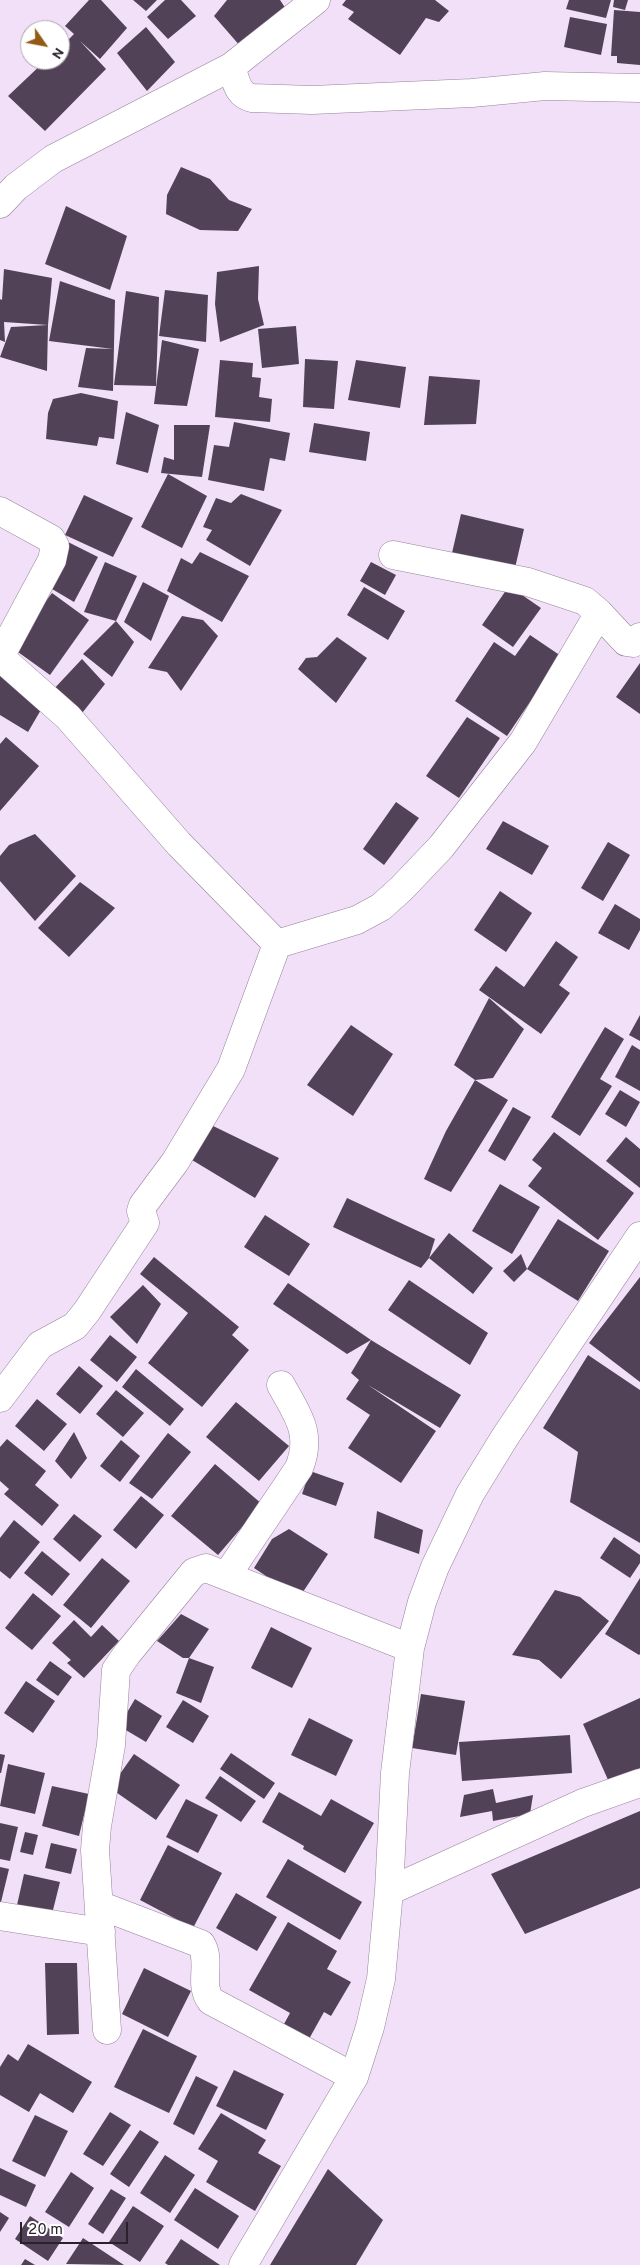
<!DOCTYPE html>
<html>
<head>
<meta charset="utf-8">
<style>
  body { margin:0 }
  #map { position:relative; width:640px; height:2265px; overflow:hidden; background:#f2dff8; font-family:Overpass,sans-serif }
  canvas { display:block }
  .north { position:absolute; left:20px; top:20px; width:50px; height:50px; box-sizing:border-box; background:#fff; border:1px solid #a9a7aa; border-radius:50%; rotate:123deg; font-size:14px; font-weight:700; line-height:20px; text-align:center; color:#29222b }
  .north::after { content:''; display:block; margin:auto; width:18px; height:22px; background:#925b13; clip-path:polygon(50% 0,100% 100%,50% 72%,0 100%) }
  .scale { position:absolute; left:20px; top:2222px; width:108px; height:22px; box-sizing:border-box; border:2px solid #29222b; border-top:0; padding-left:6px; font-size:15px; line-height:18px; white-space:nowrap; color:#29222b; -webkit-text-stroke:4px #fff; paint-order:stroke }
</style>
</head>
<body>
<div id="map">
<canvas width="640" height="2265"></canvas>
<div class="north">N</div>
<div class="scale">20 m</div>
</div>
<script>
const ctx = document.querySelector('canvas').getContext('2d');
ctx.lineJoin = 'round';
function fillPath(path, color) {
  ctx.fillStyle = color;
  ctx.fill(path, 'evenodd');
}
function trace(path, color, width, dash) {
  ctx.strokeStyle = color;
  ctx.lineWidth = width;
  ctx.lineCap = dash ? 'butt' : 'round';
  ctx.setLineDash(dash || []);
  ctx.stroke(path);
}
fillPath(new Path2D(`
  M89 0H101L127 28 100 59 80 41 106 69 45 131 8 96 46 60H60V48L74 34 65 26Z
  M133 0H157L146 11Z
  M165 0H181L196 16 168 39 147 17Z
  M227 0H280L286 9 241 47 214 16Z
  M346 0H435L449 11 439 22 426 18 400 55 348 19 354 12 342 5Z
  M569 0H611L606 18 566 9Z
  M614 0H628L625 10 613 7Z
  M614 10 640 12V65L617 63V56H611Z
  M570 17 607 24 601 55 564 47Z
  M146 27 175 62 147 91 117 53Z
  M181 167 210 179 229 200 252 209 238 231 200 230 166 214 167 195Z
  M66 206 127 236 110 290 45 264Z
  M259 266 258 299 264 325 220 342 215 304 217 272Z
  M4 269 52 278 48 325 4 322 5 342 0 340V299L2 300Z
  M60 281 115 300 113 391 78 387 86 348 113 349 49 341Z
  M165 290 208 295 206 342 159 336Z
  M126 291 159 297 156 386 114 385Z
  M48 325 47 371 0 357 11 327Z
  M296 326 299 364 262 368 258 329Z
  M162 340 199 349 187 406 154 404Z
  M305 359 338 361 334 409 303 407Z
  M220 360 253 363 252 377 261 378 259 397 272 399 270 422 215 417Z
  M356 360 406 367 400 408 348 400Z
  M429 376 480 380 476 424 424 425Z
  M81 393 118 401 114 439 99 437 97 446 46 439 48 413 53 399Z
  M126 412 159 425 148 473 116 464Z
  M234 422 290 433 285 461 270 458 264 491 208 480 214 445 229 447Z
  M314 423 370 432 366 461 309 452Z
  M174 425H210L202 477 161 473 164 457 174 460Z
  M168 474 207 496 182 548 141 527Z
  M241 494 282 510 250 566 206 540 212 530 203 527 216 498 231 503Z
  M84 495 133 518 113 557 65 535Z
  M461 514 524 529 515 568 452 553Z
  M68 542 98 557 74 602 47 586Z
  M200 552 249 576 222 622 167 591 181 558 192 564Z
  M105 562 137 576 116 621 134 642 112 677 83 654 116 621 84 612Z
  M371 562 396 575 385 595 360 581Z
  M143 582 169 596 151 641 124 622Z
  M509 586 541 608 513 647 482 625Z
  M364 587 405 611 388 640 347 615Z
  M52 593 89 620 50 675 11 647Z
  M182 616 203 620 218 636 181 691 167 672 148 668Z
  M530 635 561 656 507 736 455 701 494 642 515 656Z
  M337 637 367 658 336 703 298 669 306 658 317 657Z
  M82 659 105 684 79 717 51 692Z
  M640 663V714L616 697Z
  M0 674 42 708 28 732 0 715Z
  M467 717 500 738 459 798 426 776Z
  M6 737 39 766 0 811V744Z
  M396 802 419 818 384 865 363 849Z
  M503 821 549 846 532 875 486 849Z
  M35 834 76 876 35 921 0 881V856L9 845Z
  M608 842 630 855 603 901 581 888Z
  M80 882 115 908 69 957 38 928Z
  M500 891 532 913 506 952 474 930Z
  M615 904 640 919V930L629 950 598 933Z
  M556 941 578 957 559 985 570 993 541 1034 479 990 496 966 524 987Z
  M489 998 524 1029 493 1078 475 1080 454 1065Z
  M640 1015V1041L629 1035Z
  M351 1025 393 1054 353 1116 307 1085Z
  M605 1027 624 1039 600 1079 612 1086 580 1136 551 1117Z
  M632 1045 640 1050V1091L615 1077Z
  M475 1080 508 1100 451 1192 424 1179 446 1131Z
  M620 1090 640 1102 626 1127 605 1114Z
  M513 1107 531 1117 505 1161 488 1151Z
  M209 1124 279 1158 255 1198 192 1160Z
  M554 1132 634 1193 598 1240 528 1186 542 1168 532 1160Z
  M626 1137 640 1149V1188L606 1161Z
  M500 1184 540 1207 512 1254 472 1231Z
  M347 1198 435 1239 429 1258 421 1268 333 1227Z
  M265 1215 310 1244 289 1276 244 1247Z
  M558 1219 609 1251 578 1301 527 1269 514 1282 503 1271 521 1254 527 1269Z
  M449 1233 493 1268 473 1294 429 1258Z
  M154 1257 239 1327 232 1335 249 1350 202 1407 148 1363 188 1313 140 1274Z
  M640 1277V1382L589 1343Z
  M409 1280 488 1333 470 1365 388 1310Z
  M288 1283 371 1340 347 1354 273 1304Z
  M143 1285 161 1304 137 1344 110 1317Z
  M110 1335 137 1357 117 1382 90 1360Z
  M371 1340 461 1395 440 1428 368 1385 436 1431 401 1483 348 1448 370 1415 346 1399 359 1380 351 1373Z
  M588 1355 640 1390V1543L570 1502 578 1452 543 1428Z
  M79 1366 103 1386 80 1414 56 1394Z
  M136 1369 184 1409 170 1426 122 1387Z
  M116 1390 144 1413 123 1437 96 1414Z
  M37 1399 67 1424 44 1451 15 1426Z
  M236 1402 289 1446 259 1481 206 1437Z
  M74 1432 87 1458 71 1479 55 1461Z
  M168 1433 191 1452 152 1499 129 1483Z
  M7 1439 46 1471 35 1485 59 1505 42 1526 4 1494 9 1489 0 1481V1447Z
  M121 1440 140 1456 120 1482 100 1466Z
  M215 1464 262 1504 218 1555 171 1516Z
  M310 1471 344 1483 336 1506 302 1494Z
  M141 1496 164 1515 136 1549 113 1530Z
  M377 1511 423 1530 419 1554 374 1538Z
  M74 1514 102 1536 80 1562 53 1539Z
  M14 1520 40 1542 10 1579 0 1571V1538Z
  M289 1529 328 1554 299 1598 254 1568 272 1539Z
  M614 1537 640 1555V1563L630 1578 600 1558Z
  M42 1551 70 1574 52 1596 24 1573Z
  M102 1558 130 1581 91 1628 63 1605Z
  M640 1578V1654L639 1655 605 1634Z
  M555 1590 580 1597 609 1621 561 1679 539 1660 512 1655Z
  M33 1593 61 1616 32 1650 5 1628Z
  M181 1614 209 1629 189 1658H183L157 1641Z
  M74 1620 91 1637 102 1625 119 1641 84 1678 67 1663 71 1660 52 1643Z
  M271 1627 312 1648 292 1688 251 1668Z
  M189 1658 214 1667 201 1703 176 1693Z
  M50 1661 72 1677 58 1696 36 1680Z
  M26 1681 55 1701 33 1733 4 1713Z
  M421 1694 465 1701 456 1755 412 1748Z
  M640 1698V1768L609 1782 583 1724Z
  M135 1699 162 1716 146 1742 119 1726Z
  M183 1700 209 1716 193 1743 166 1727Z
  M309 1718 353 1740 336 1776 291 1755Z
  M570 1735 572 1773 462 1781 459 1742Z
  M231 1753 275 1783 264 1799 220 1769Z
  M0 1754 5 1755 1 1773H0Z
  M134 1754 180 1785 156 1820 110 1788Z
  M8 1764 45 1773 35 1814 0 1806Z
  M220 1776 256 1801 241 1822 205 1798Z
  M52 1786 89 1794 79 1836 42 1826Z
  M493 1789 496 1803 533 1795 530 1814 493 1821 492 1811 460 1817 464 1795Z
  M279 1792 321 1816 331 1799 374 1823 345 1873 303 1849 304 1846 262 1822Z
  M186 1799 218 1815 198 1853 166 1837Z
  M640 1811V1888L525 1934 491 1874Z
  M0 1823 18 1827 10 1861 0 1859Z
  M25 1832 38 1835 33 1855 20 1852Z
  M51 1843 77 1849 71 1874 45 1868Z
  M168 1845 222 1873 193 1928 140 1900Z
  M288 1859 362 1902 340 1940 266 1897Z
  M0 1867 9 1869 1 1902H0Z
  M24 1874 60 1882 52 1914 17 1905Z
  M236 1893 277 1917 257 1951 216 1928Z
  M288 1922 337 1951 327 1969 351 1982 331 2016 324 2012 309 2039 284 2024 290 2013 249 1990Z
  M45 1963H77L79 2034 47 2035Z
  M144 1968 191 1991 168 2037 122 2014Z
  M143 2029 197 2056 169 2113 114 2087Z
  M28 2044 92 2082 73 2113 40 2093 29 2112 0 2095V2067L8 2054 18 2061Z
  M234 2070 284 2094 266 2130 216 2106Z
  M196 2076 218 2087 194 2135 173 2124Z
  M110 2112 131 2125 103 2166 83 2154Z
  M221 2113 266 2140 258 2153 281 2166 255 2211 206 2182 218 2161 198 2149Z
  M35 2115 68 2131 45 2177 12 2161Z
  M140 2130 159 2142 129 2187 110 2174Z
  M165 2155 195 2175 170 2213 140 2193Z
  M0 2168 36 2185 26 2207 0 2195Z
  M328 2169 383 2220 356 2265H270Z
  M71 2172 94 2188 69 2227 45 2212Z
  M195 2188 239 2216 218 2249 174 2220Z
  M111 2189 126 2198 103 2234 88 2224Z
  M133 2206 164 2226 140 2262 109 2242Z
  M0 2212 9 2218 0 2232Z
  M30 2216 63 2238 48 2261 15 2239Z
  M83 2238 124 2265 66 2264Z
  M181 2239 220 2265H168L165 2263Z
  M25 2259 35 2265H21Z`), '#524257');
const minor = new Path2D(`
  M231 67C236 80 237 95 252 98L312 100 472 93 545 86 640 88
  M0 204 16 187 53 159 231 67 316 0
  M0 511 51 539 55 546 52 560 0 657
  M393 555 528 582 585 601 599 613 626 642 633 643 640 637
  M277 944 357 920 381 907 401 889 441 847 523 742 599 613
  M0 1398 40 1345 75 1326 87 1311 145 1223 141 1211 143 1205 175 1162 231 1069 277 944 179 844 68 717 0 657
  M227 1575 299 1468C313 1433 297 1414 281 1385
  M389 1891 583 1803 640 1783
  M99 1905 201 1944C212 1961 198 1985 211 2001L354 2077
  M0 1916 101 1932
  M107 2030 95 1850 97 1826 111 1745 116 1670 127 1654 194 1572 206 1568 410 1648
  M243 2265 354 2077 370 2027 381 1979 389 1891 395 1773 410 1648 422 1602 435 1567 470 1494 505 1437 640 1236`);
trace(minor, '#94839a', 29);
trace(minor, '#fff', 28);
</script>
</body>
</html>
